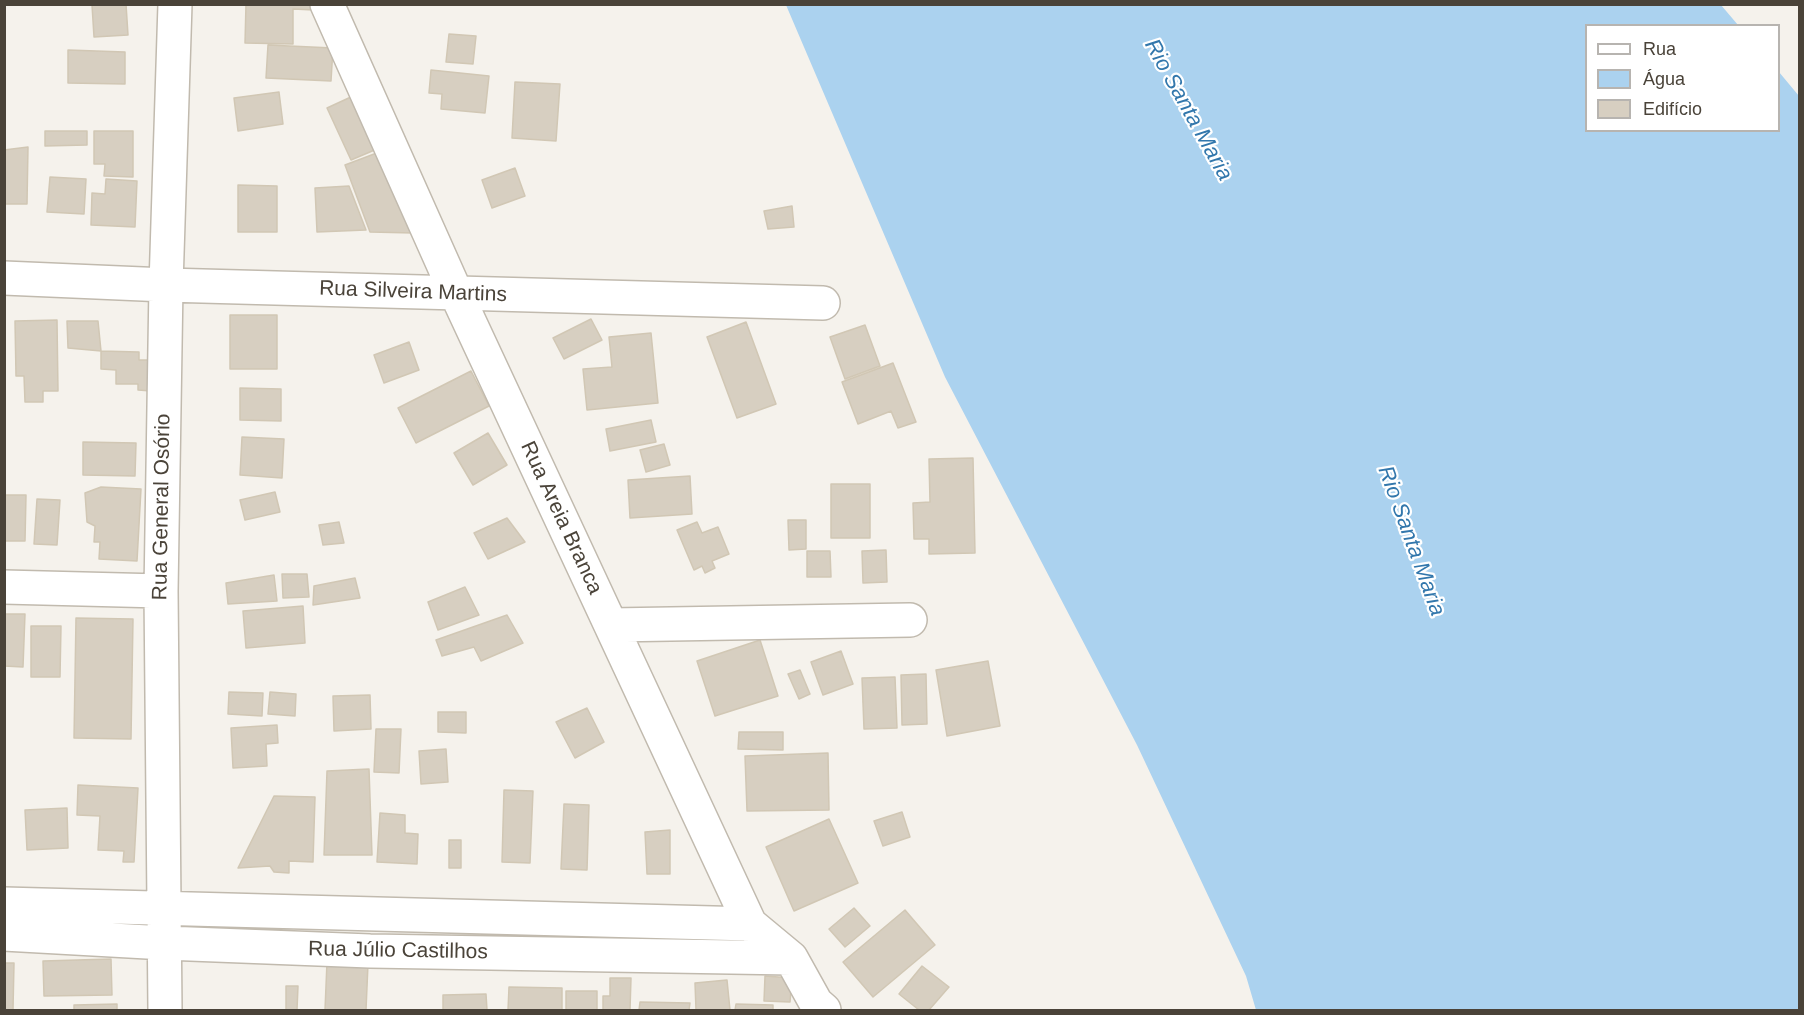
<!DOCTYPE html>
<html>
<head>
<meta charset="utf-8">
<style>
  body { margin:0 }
  #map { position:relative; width:1804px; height:1015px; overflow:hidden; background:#f5f2ec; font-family:Helvetica,sans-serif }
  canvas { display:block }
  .frame { position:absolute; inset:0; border:6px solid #4a4339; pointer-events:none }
  .legend { position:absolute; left:1585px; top:24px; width:195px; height:108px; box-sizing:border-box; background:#fff; border:2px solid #b7b4b0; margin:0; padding:8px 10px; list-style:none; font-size:18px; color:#4a4339 }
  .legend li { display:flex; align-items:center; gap:12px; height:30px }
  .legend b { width:30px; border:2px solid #b7b4b0 }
</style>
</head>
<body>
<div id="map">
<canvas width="1804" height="1015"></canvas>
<div class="frame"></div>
<ul class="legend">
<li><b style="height:8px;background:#fff"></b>Rua</li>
<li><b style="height:16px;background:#abd2ef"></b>Água</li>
<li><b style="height:16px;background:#d7cfc1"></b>Edifício</li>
</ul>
</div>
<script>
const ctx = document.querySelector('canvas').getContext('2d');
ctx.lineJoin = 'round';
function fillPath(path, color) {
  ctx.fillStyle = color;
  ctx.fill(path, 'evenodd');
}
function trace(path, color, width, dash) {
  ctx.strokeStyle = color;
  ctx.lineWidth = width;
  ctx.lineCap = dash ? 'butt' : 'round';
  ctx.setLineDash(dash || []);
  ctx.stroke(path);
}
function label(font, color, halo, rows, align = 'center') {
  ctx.font = font + ' Helvetica,sans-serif';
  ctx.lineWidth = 4.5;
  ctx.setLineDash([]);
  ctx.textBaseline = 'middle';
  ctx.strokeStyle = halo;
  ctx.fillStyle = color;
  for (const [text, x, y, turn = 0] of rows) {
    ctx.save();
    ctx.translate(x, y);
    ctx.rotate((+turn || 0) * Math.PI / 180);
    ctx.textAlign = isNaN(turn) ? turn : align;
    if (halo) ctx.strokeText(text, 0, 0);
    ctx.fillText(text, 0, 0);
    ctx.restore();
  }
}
fillPath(new Path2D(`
  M786 5H1721L1738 25 1586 26V130H1778L1779 72 1799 96V1010H1256L1246 976 1137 745 945 377Z`), '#abd2ef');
const building = new Path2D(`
  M126 4 128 35 94 37 92 5Z
  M246 4H312L314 10 293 9V44L245 43Z
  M449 34 476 36 473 64 446 62Z
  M268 45 333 48 331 81 266 78Z
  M68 50 125 52V84L68 83Z
  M431 70 489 76 485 113 441 109 442 94 429 93Z
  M515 82 560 84 556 141 512 138Z
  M279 92 283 124 238 131 234 98Z
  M353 96 377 149 351 160 327 108Z
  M45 131H87V145L45 146Z
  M94 131H133V177L104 176 105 164H94Z
  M28 147 27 204H4V150Z
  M382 151 413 233 370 232 345 165Z
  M515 168 525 196 492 208 482 180Z
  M50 177 86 179 84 214 47 212Z
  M106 179 137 181 135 227 91 225 92 193 105 194Z
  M238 185 277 186V232H238Z
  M349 186 366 230 317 232 315 188Z
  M792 206 794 227 768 229 764 211Z
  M230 315H277V369H230Z
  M591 319 602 340 564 359 553 338Z
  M57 320 58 391H43V402H25L24 376H16L15 321Z
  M67 321H98L101 351 68 348Z
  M746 322 776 404 737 418 707 337Z
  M865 325 880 366 845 379 830 337Z
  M651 333 658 403 587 410 583 369 612 367 609 337Z
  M409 342 419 370 384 383 374 355Z
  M101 351 139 352V360H151V391L138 390V384H116V370L101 369Z
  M893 363 916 422 898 428 891 411 858 424 842 382Z
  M471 371 489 406 416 443 398 408Z
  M240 388 281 389V421L240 420Z
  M651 420 656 442 610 451 606 429Z
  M488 433 507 465 473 485 454 453Z
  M242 437 284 439 282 478 240 475Z
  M83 442 136 443 135 476 83 475Z
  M664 444 670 465 646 472 640 450Z
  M973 458 975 553 929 554V539H914L913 503 930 502 929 459Z
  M690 476 692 514 630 518 628 480Z
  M831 484H870V538H831Z
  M101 487 141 489 137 561 99 559 100 542H94L95 526 87 522 85 493Z
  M275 492 280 512 245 520 240 500Z
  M4 495H26L25 541H4Z
  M37 499 60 500 57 545 34 544Z
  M507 518 525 542 488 559 474 533Z
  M788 520H806V549L789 550Z
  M339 522 344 543 323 545 319 525Z
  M697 522 702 533 718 527 729 554 712 561 715 568 705 573 702 566 694 570 677 530Z
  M886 550 887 582 863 583 862 551Z
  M807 551H830L831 577H807Z
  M282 574H307L309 597 283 598Z
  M274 575 277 601 228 604 226 583Z
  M355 578 360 598 313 605 314 586Z
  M465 587 479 615 438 630 428 602Z
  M303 606 305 643 246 648 243 611Z
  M4 614H25L23 667 4 666Z
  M507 615 523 643 481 661 474 647 442 656 436 640Z
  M76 618 133 619 131 739 74 738Z
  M31 626H61L60 677H31Z
  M760 640 778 696 715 716 697 661Z
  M841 651 853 684 823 695 811 662Z
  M988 661 1000 726 947 736 936 670Z
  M800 670 810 694 799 699 788 674Z
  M926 674 927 724 902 725 901 675Z
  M895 677 897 728 864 729 862 678Z
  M229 692 263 693 262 716 228 714Z
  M270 692 296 694 295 716 268 714Z
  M370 695 371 729 334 731 333 696Z
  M587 708 604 742 575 758 556 722Z
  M438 712H466V733L438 732Z
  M277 725 278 743 266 744 267 766 233 768 231 728Z
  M376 729H401L399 773 374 772Z
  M739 732H783V750L738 749Z
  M446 749 448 782 421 784 419 751Z
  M828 753 829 810 747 811 745 756Z
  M369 769 372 855H324L327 771Z
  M78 785 138 788 134 862H123L124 851 98 850 100 816 77 815Z
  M504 790 533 791 530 863 502 862Z
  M274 796 315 797 313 862 289 861V873L274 872 270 866 238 868Z
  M564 804 589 805 587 870 561 869Z
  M67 808 68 848 27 850 25 810Z
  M902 812 910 837 883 846 874 821Z
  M380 813 405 815V833L418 834 417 864 377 862Z
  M829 819 858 883 794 911 766 847Z
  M670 830V874H647L645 832Z
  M449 840H461V868H449Z
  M854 908 870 926 845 947 829 929Z
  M905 910 935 945 873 997 843 962Z
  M111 959 112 995 44 996 43 961Z
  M327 962 368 964 366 1010H325Z
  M4 963H14L13 1010H4Z
  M922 966 949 987 929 1010H919L899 994Z
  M765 976 792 978 790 1002 764 1001Z
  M610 978H631L630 1010H603V996H610Z
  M727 980 730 1010H696L695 983Z
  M286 986H298L297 1010H286Z
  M509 987 562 988V1010H508Z
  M566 991H597V1010H566Z
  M486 994 487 1010H443V995Z
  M640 1002 690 1003 689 1010H639Z
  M117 1004V1010H74V1005Z
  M736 1004 773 1005V1010H735Z`);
fillPath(building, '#d7cfc1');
trace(building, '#d1c7b4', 1.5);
const minor = new Path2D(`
  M327 4 456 293 750 924 791 958 816 1003 824 1010
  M4 278 166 285 823 303
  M4 587 161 591
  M611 625 910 620
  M4 904 750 924
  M4 934 165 943 370 951 791 958
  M165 1010 161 591 166 285 175 4`);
trace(minor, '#c1baae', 36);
trace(minor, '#fff', 33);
label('21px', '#4a4339', '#fff', [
  ["Rua Silveira Martins",413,292,2],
  ["Rua General Osório",162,507,-89],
  ["Rua Areia Branca",561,518,65],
  ["Rua Júlio Castilhos",398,951,1]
]);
label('italic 22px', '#3277ac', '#fff', [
  ["Rio Santa Maria",1188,110,61],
  ["Rio Santa Maria",1411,541,70]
]);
</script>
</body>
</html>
